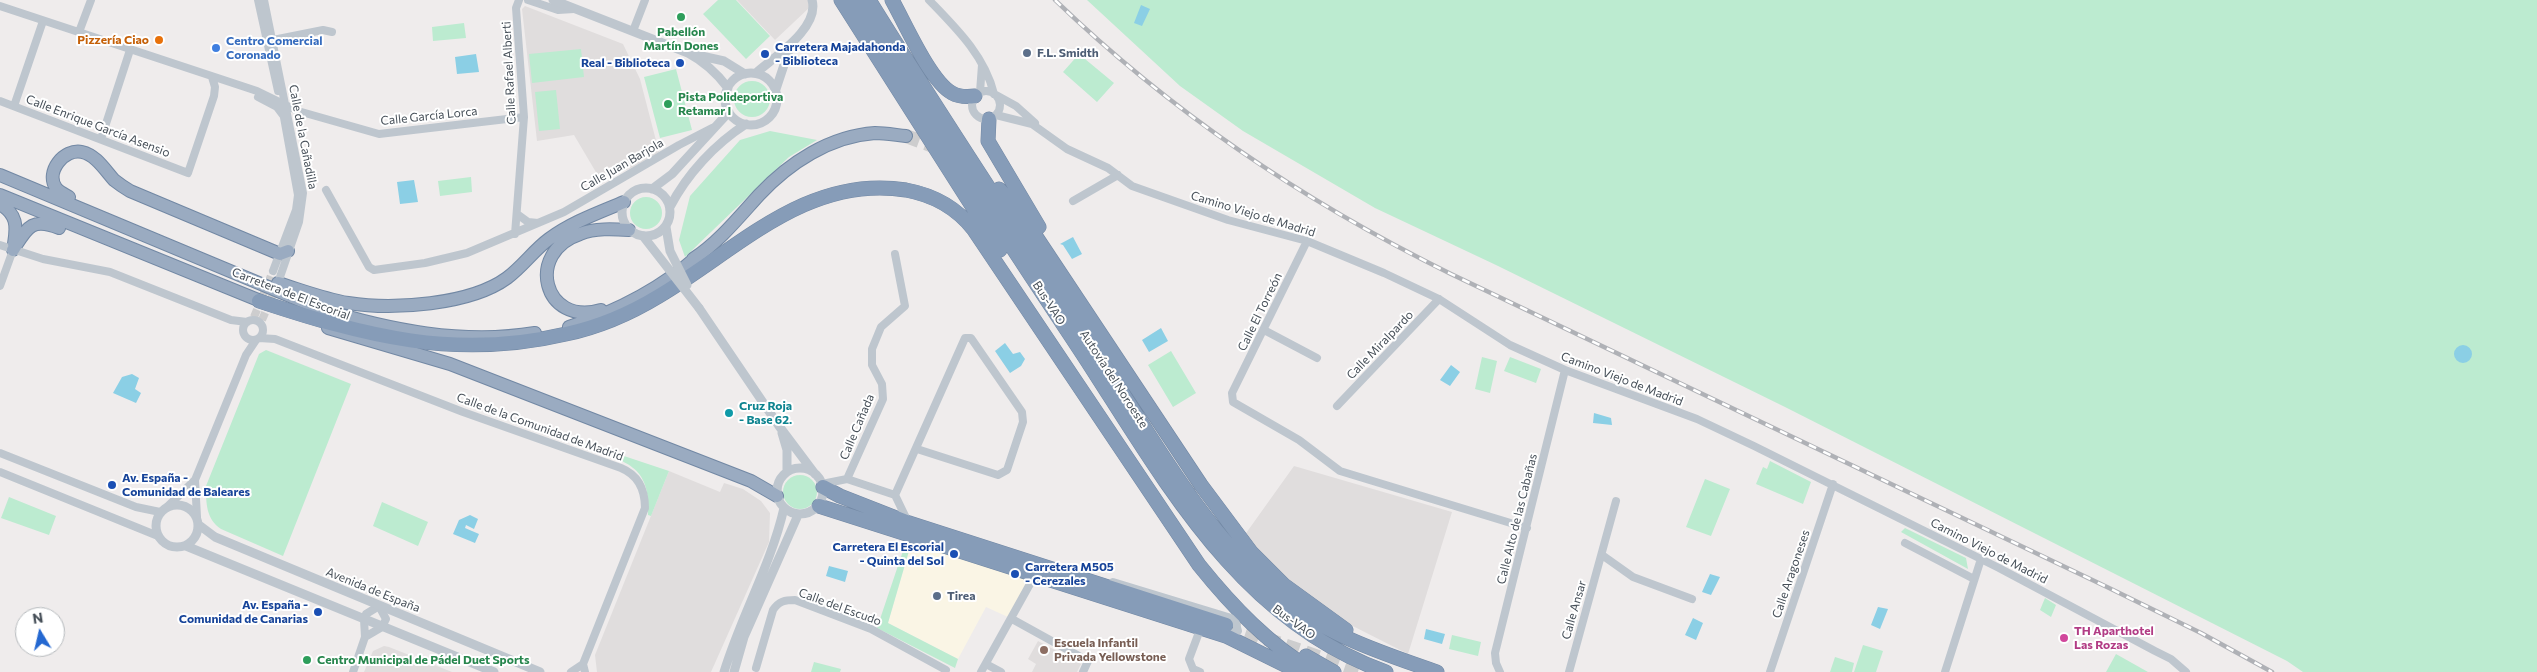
<!DOCTYPE html>
<html>
<head>
<meta charset="utf-8">
<style>
  body { margin:0 }
  #map { position:relative; width:2537px; height:672px; overflow:hidden; background:#efecec; font-family:Commissioner,sans-serif }
  canvas { display:block }
  .north { position:absolute; left:15px; top:607px; width:50px; height:50px; box-sizing:border-box; background:#fff; border:1px solid #b5b9bc; border-radius:50%; rotate:351deg; font-size:14px; font-weight:700; line-height:20px; text-align:center; color:#464f58 }
  .north::after { content:''; display:block; margin:auto; width:18px; height:22px; background:#2468d1; clip-path:polygon(50% 0,100% 100%,50% 72%,0 100%) }
</style>
</head>
<body>
<div id="map">
<canvas width="2537" height="672"></canvas>
<div class="north">N</div>
</div>
<script>
const ctx = document.querySelector('canvas').getContext('2d');
ctx.lineJoin = 'round';
function fillPath(path, color) {
  ctx.fillStyle = color;
  ctx.fill(path, 'evenodd');
}
function trace(path, color, width, dash) {
  ctx.strokeStyle = color;
  ctx.lineWidth = width;
  ctx.lineCap = dash ? 'butt' : 'round';
  ctx.setLineDash(dash || []);
  ctx.stroke(path);
}
function label(font, color, halo, rows, align = 'center') {
  ctx.font = font + ' Commissioner,sans-serif';
  ctx.lineWidth = 4;
  ctx.setLineDash([]);
  ctx.textBaseline = 'middle';
  ctx.strokeStyle = halo;
  ctx.fillStyle = color;
  for (const [text, x, y, turn = 0] of rows) {
    ctx.save();
    ctx.translate(x, y);
    ctx.rotate((+turn || 0) * Math.PI / 180);
    ctx.textAlign = isNaN(turn) ? turn : align;
    if (halo) ctx.strokeText(text, 0, 0);
    ctx.fillText(text, 0, 0);
    ctx.restore();
  }
}
fillPath(new Path2D(`
  M907 539 1024 576 1027 583 1008 617 986 607 958 659 888 623 911 544Z`), '#faf5e5');
fillPath(new Path2D(`
  M737 0H808L810 7 775 40Z
  M525 6 623 44 640 79 659 152 632 168 600 179 574 135 537 141 522 9Z
  M1294 466 1452 512 1408 654 1337 618 1296 588 1244 536Z
  M669 471 720 492 724 483 743 489 761 501 770 513 769 542 711 672H597L595 655Z
  M1038 641 1081 664 1077 672H1032L1036 664 1028 659Z
  M384 646 389 647 452 672H364L373 651Z`), '#e0dddd');
fillPath(new Path2D(`
  M718 0H736L770 36 746 59 703 14Z
  M1087 0H2537V672H2303L2287 661 1785 407 1496 265 1375 208 1243 131 1180 86Z
  M464 23 466 38 433 41 432 27Z
  M581 49 584 77 532 83 529 54Z
  M1079 54 1114 83 1097 102 1063 72Z
  M676 69 692 130 660 138 644 77Z
  M734 99a18 18 0 1 1 36 0a18 18 0 1 1-36 0Z
  M556 90 560 129 539 131 535 92Z
  M770 131 817 140 789 157 685 257 679 240 690 196 740 140Z
  M471 177 472 192 440 196 438 181Z
  M630 213a16 16 0 1 1 32 0a16 16 0 1 1-32 0Z
  M266 350 351 384 283 556 221 529C206 519 206 503 206 486L259 354Z
  M1171 351 1196 393 1173 407 1148 365Z
  M1482 357 1497 361 1490 393 1475 389Z
  M1510 357 1541 369 1536 383 1504 371Z
  M585 443 669 471 651 516 648 515C651 463 625 463 584 446Z
  M1770 461 1811 482 1803 504 1756 484 1763 467 1767 469Z
  M783 492a17 17 0 1 1 34 0a17 17 0 1 1-34 0Z
  M1705 479 1730 489 1711 536 1686 527Z
  M9 497 56 516 49 535 1 518Z
  M382 502 428 522 418 546 373 526Z
  M1905 528 1966 558 1968 569 1901 532Z
  M907 539 911 544 888 623 958 659 955 668 877 628Z
  M2045 598 2056 605 2051 617 2040 610Z
  M1452 635 1481 642 1478 656 1449 649Z
  M1863 645 1883 651 1876 672H1854Z
  M2116 654 2148 672H2106Z
  M1835 657 1854 663 1852 672H1830Z
  M814 662 841 669 840 672H811Z`), '#bcebd0');
fillPath(new Path2D(`
  M1141 5 1150 9 1142 26 1134 23Z
  M476 54 479 72 457 74 455 57Z
  M414 180 418 202 400 204 397 182Z
  M1073 237 1082 254 1072 259 1063 245 1060 244Z
  M1161 328 1168 341 1149 352 1142 340Z
  M1005 343 1013 354 1020 352 1025 359 1021 366 1010 373 995 351Z
  M2454 354a9 9 0 1 1 18 0a9 9 0 1 1-18 0Z
  M1451 365 1460 372 1450 386 1440 380Z
  M132 374 139 378 135 389 141 393 136 403 113 393 122 377Z
  M1594 413 1611 418 1612 425 1593 423Z
  M470 515 478 519 474 529 466 525 465 528 479 534 475 543 453 534 459 520Z
  M829 566 848 571 845 582 826 576Z
  M1710 574 1720 577 1711 595 1702 592Z
  M1878 607 1888 609 1880 629 1871 625Z
  M1693 618 1703 623 1696 640 1685 635Z
  M1426 629 1445 634 1442 644 1424 639Z`), '#8bcfe5');
trace(new Path2D(`
  M254 317 273 271
  M262 320 276 287`), '#cdcdce', 8, [8, 4]);
trace(new Path2D(`
  M906 136 941 149
  M1226 625 1362 672`), '#cdcdce', 14, [14, 7]);
const trunk = new Path2D(`
  M0 175 321 309C389 330 463 345 535 333
  M0 195 268 304
  M69 197C66 195 59 192 56 188 45 172 64 148 82 152 96 155 105 170 114 180 119 184 125 188 130 191L280 254 288 251
  M0 204C17 214 17 226 14 244
  M13 250C27 228 31 217 59 228
  M693 259C718 243 739 217 759 195 789 163 830 136 875 133 885 133 896 135 906 136
  M278 283C301 290 324 299 348 303 393 310 470 305 507 278 523 266 534 250 549 239 572 222 598 213 624 202
  M601 310C543 327 525 252 580 234 595 228 613 229 629 230
  M569 327C618 311 661 289 699 255
  M328 328 450 364 751 481 777 496`);
const motorway = new Path2D(`
  M841 0 1000 250
  M855 0C887 47 915 96 946 144 990 215 1036 284 1082 353 1163 477 1238 620 1386 672
  M869 0C944 121 1022 239 1100 358 1153 439 1202 529 1276 593 1323 634 1379 652 1437 672
  M892 0C905 23 930 81 952 93 959 97 967 97 975 96
  M989 119 988 141 1039 227
  M999 189 1017 208 1201 485 1251 552 1284 585 1346 630
  M259 301C365 336 455 360 566 334 599 327 631 313 659 296 737 250 807 174 906 190 933 195 957 208 974 230L1199 565C1232 606 1269 645 1315 672
  M823 487 840 496 909 523 1226 625
  M819 506 1226 636 1299 672
  M1306 656 1334 672`);
trace(trunk, '#7288a4', 14);
trace(motorway, '#7288a4', 15);
trace(new Path2D(`
  M258 0 278 91
  M264 0 303 193 299 222 280 277
  M528 0 558 10 574 9
  M929 0C956 28 985 56 994 94
  M0 6 257 91 298 111 379 134 524 117
  M633 31 645 0
  M79 32 91 0
  M273 40 323 30 332 32
  M972 105a14 14 0 1 1 28 0a14 14 0 1 1-28 0Z
  M980 92 982 65
  M996 95 1016 106 1035 123
  M258 97 277 107 283 115
  M0 101 188 173 214 96 215 87 212 77
  M14 106 43 21
  M996 115 1032 124 1067 149 1108 168 1132 186 1228 220 1307 241 1384 273 1439 299 1510 345 1565 370 1697 419 1754 446 1999 568 2155 651 2171 659 2186 672
  M101 139 130 50
  M326 190 369 267 374 270 425 263 467 253 538 223
  M1073 201 1118 175
  M517 214 528 222 538 223 564 212 679 145 712 128
  M515 234 524 117 516 8 519 0
  M1307 241 1232 393 1233 402 1299 440 1340 471 1527 528
  M0 245 43 259 110 272 231 320 247 322
  M273 271 296 210 298 195 283 112
  M0 286 13 250
  M243 330a10 10 0 1 1 20 0a10 10 0 1 1-20 0Z
  M1264 330 1317 358
  M259 338 275 339 463 412 621 468C638 475 645 490 645 508L583 664 585 672
  M1337 406 1439 299
  M0 453 136 507 160 512
  M0 472 158 536
  M847 479 895 495 908 522
  M195 480 197 517
  M822 484 847 479 883 399 882 384 872 365V349L881 327 905 306 895 254
  M895 495 965 338H971L1022 412 1023 422 1007 470 998 475 917 449
  M167 507 195 480 246 355 256 340
  M1905 543 1974 579
  M1602 555 1633 577 1692 599
  M1113 582 1228 617 1235 620 1238 631 1226 636
  M1012 619 1088 661 1083 672
  M986 664 1001 672
  M756 668 773 610C779 601 785 600 795 600L871 629 946 670 945 672
  M353 672 365 637 364 619 366 614 379 606 386 619 382 627 365 637
  M571 672 583 664
  M981 672 1035 575
  M1200 672 1193 669 1189 659 1201 627
  M1500 672 1496 663 1495 653 1565 370
  M1569 672 1616 501
  M1770 672 1833 484
  M1945 672 1981 559`), '#bec6ce', 8);
trace(new Path2D(`
  M553 0 688 53C705 62 716 72 728 88
  M697 55 724 61 745 74
  M756 73C774 57 820 28 812 0
  M725 99a26 26 0 1 1 52 0a26 26 0 1 1-52 0Z
  M776 89 791 44
  M622 212a24 24 0 1 1 48 0a24 24 0 1 1-48 0Z
  M652 189 672 174 729 112
  M670 207C687 174 715 144 746 124
  M699 308 779 426 815 474
  M782 433 787 450V472
  M777 491a23 23 0 1 1 46 0a23 23 0 1 1-46 0Z
  M156 526a21 21 0 1 1 42 0a21 21 0 1 1-42 0Z
  M199 525 215 537 540 672
  M186 546 494 672
  M724 672C741 616 771 565 784 508
  M734 672 744 637 798 515`), '#bec6ce', 9);
trace(trunk, '#9aabc1', 12);
trace(motorway, '#869cb8', 14);
const rail = new Path2D(`
  M1055 0C1172 113 1305 202 1451 274L2107 587 2201 633 2272 672`);
trace(rail, '#afb1b6', 4.5);
trace(rail, '#fff', 2.5, [8]);
trace(new Path2D(`
  M666 227 670 251 687 285
  M643 236 699 308`), '#bec6ce', 9);
for (const [x, y, r, color] of [
  [681,17,5,"#2e9e5b"],
  [159,40,5,"#e8710a"],
  [216,48,5,"#3f7fe0"],
  [1027,53,5,"#5c6f8a"],
  [765,54,5,"#1a4fb4"],
  [680,63,5,"#1a4fb4"],
  [668,104,5,"#2e9e5b"],
  [729,413,5,"#0f9aa8"],
  [112,485,5,"#1a4fb4"],
  [954,554,5,"#1a4fb4"],
  [1015,574,5,"#1a4fb4"],
  [937,596,5,"#5c6f8a"],
  [318,612,5,"#1a4fb4"],
  [2064,638,5,"#d1479c"],
  [1044,650,5,"#8d6e63"],
  [307,660,5,"#2e9e5b"]
]) {
  const dot = new Path2D();
  dot.arc(x, y, r, 0, 2 * Math.PI);
  ctx.fillStyle = color;
  ctx.fill(dot);
  trace(dot, '#fff', 2);
}
label('bold 12px', '#27864d', '#fff', [
  ["Pabellón",681,32,"center"],
  ["Martín Dones",681,46,"center"],
  ["Pista Polideportiva",678,97],
  ["Retamar I",678,111],
  ["Centro Municipal de Pádel Duet Sports",317,660]
], 'left');
label('bold 12px', '#c56008', '#fff', [
  ["Pizzería Ciao",149,40]
], 'right');
label('bold 12px', '#366cbe', '#fff', [
  ["Centro Comercial",226,41],
  ["Coronado",226,55]
], 'left');
label('bold 12px', '#164399', '#fff', [
  ["Carretera Majadahonda",775,47],
  ["- Biblioteca",775,61],
  ["Real - Biblioteca",670,63,"right"],
  ["Av. España -",122,478],
  ["Comunidad de Baleares",122,492],
  ["Carretera El Escorial",944,547,"right"],
  ["- Quinta del Sol",944,561,"right"],
  ["Carretera M505",1025,567],
  ["- Cerezales",1025,581],
  ["Av. España -",308,605,"right"],
  ["Comunidad de Canarias",308,619,"right"]
], 'left');
label('bold 12px', '#4e5e75', '#fff', [
  ["F.L. Smidth",1037,53],
  ["Tirea",947,596]
], 'left');
label('12px', '#464f58', '#fff', [
  ["Calle Rafael Alberti",509,73,-93],
  ["Calle García Lorca",429,116,-6],
  ["Calle Enrique García Asensio",98,126,21],
  ["Calle de la Cañadilla",303,137,79],
  ["Calle Juan Barjola",622,165,-30],
  ["Camino Viejo de Madrid",1253,214,17],
  ["Carretera de El Escorial",291,294,21],
  ["Bus-VAO",1049,303,57],
  ["Calle El Torreón",1260,312,-64],
  ["Calle Miralpardo",1380,345,-46],
  ["Autovía del Noroeste",1114,379,57],
  ["Camino Viejo de Madrid",1622,379,21],
  ["Calle de la Comunidad de Madrid",540,427,20],
  ["Calle Cañada",857,427,-67],
  ["Calle Alto de las Cabañas",1517,519,-76],
  ["Camino Viejo de Madrid",1989,551,27],
  ["Calle Aragoneses",1791,574,-71],
  ["Avenida de España",373,590,22],
  ["Calle del Escudo",840,607,20],
  ["Calle Ansar",1574,610,-74],
  ["Bus-VAO",1294,622,36]
]);
label('bold 12px', '#0d838f', '#fff', [
  ["Cruz Roja",739,406],
  ["- Base 62.",739,420]
], 'left');
label('bold 12px', '#b23c85', '#fff', [
  ["TH Aparthotel",2074,631],
  ["Las Rozas",2074,645]
], 'left');
label('bold 12px', '#785e54', '#fff', [
  ["Escuela Infantil",1054,643],
  ["Privada Yellowstone",1054,657]
], 'left');
</script>
</body>
</html>
